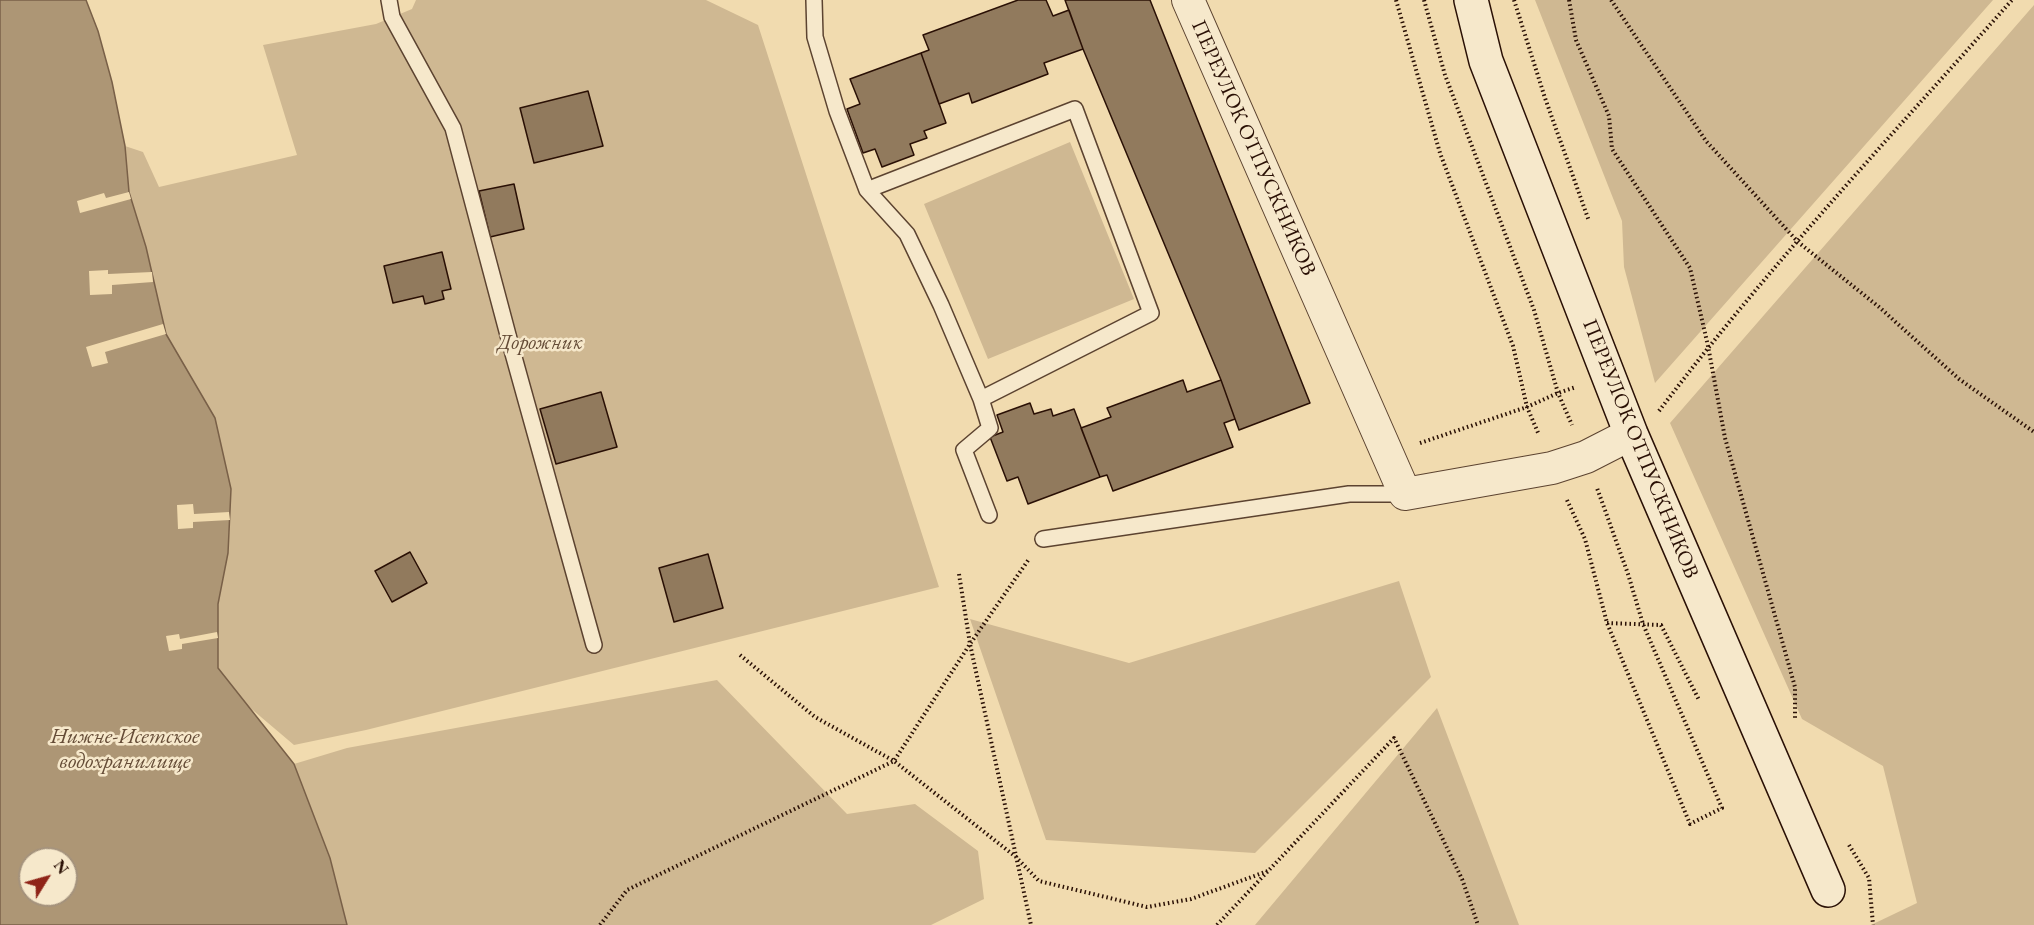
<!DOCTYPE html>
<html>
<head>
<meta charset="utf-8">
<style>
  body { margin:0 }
  #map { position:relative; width:2034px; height:925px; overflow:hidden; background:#f1dbaf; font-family:"EB Garamond",serif }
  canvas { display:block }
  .north { position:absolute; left:18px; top:847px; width:60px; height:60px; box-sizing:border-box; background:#f6e8cb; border:2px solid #a4927c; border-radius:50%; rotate:53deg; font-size:16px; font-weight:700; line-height:24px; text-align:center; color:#2a1005 }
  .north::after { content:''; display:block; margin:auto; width:21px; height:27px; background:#8f2418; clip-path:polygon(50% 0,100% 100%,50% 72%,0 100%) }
</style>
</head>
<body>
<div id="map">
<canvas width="2034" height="925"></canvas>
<div class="north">N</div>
</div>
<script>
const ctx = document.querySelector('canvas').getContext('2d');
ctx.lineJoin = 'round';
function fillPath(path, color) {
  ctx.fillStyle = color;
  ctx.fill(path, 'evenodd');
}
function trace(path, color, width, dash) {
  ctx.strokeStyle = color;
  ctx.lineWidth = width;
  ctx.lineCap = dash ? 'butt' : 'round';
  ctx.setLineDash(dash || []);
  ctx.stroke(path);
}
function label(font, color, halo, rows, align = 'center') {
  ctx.font = font + ' "EB Garamond",serif';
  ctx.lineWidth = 5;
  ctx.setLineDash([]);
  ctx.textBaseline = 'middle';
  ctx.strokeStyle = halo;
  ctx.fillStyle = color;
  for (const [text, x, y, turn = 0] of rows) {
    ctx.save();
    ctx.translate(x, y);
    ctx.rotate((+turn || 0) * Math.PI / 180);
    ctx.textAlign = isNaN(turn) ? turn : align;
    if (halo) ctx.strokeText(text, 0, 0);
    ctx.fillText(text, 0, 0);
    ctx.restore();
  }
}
fillPath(new Path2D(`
  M416 0H706L758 25 939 587 366 730 294 745 248 706 218 668V604L228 553 230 520 215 418 166 334 146 247 129 192 125 146 143 152 159 187 297 155 263 45 376 24 412 9Z
  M1535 0H1993L1655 383 1624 267 1622 221Z
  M2034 5V925H1871L1917 903 1883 766 1802 719 1670 423Z
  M1070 142 1134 299 988 359 924 204Z
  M1399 581 1431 677 1255 853 1046 840 970 619 1129 663Z
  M717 680 847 814 915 804 978 851 984 899 931 925H347L330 857 294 764 347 748Z
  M1437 708 1519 925H1255Z`), '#cfb892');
const water = new Path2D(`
  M0 0H86L98 31 112 82 125 146 129 192 146 247 166 334 215 418 231 489 228 553 218 604V668L294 764 330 858 347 925H0ZM30 859H66V895H30Z`);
fillPath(water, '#ad9675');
trace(water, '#796048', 1.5);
fillPath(new Path2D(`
  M129 192 131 199 80 213 77 201 104 193 106 198Z
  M108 270V274L152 272 153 282 112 285V294L90 295 89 271Z
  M163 324 166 334 105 352 108 363 92 367 86 347Z
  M193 504 194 514 229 512 230 520 193 522V528L178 529 177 505Z
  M217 632 218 638 182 644V649L169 651 166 636 179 634 180 639Z`), '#f1dbaf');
const building = new Path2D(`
  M1018 0H1046L1053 16 1069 10 1083 49 1044 63 1048 74 972 103 969 93 939 104 921 53 929 50 923 35Z
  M1065 0H1150L1310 403 1239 430 1221 380 1083 49Z
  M921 53 946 123 924 131 927 138 910 144 914 155 882 167 875 149 863 153 847 109 860 104 850 79Z
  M588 91 603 146 534 163 520 108Z
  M514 184 524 229 490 237 479 191Z
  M442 252 451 289 442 291 444 299 425 304 423 296 393 303 384 266Z
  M1183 380 1187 392 1221 380 1235 419 1224 423 1233 447 1113 491 1107 475 1100 477 1081 428 1111 417 1107 408Z
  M601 392 617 447 556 464 540 409Z
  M1030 403 1034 414 1051 409 1053 416 1074 409 1100 477 1028 504 1018 477 1007 481 990 437 1003 432 997 415Z
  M410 552 427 583 392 602 375 571Z
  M708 554 723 608 674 622 659 568Z`);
fillPath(building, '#917a5d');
trace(building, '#2a1005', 1.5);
const lane = new Path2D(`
  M389 0 392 17 453 128 512 350 594 645
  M814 0 815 37 837 111 867 190 907 234 941 305 981 399 990 428 964 450 989 515
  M867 190 1075 109 1151 313 981 399
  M1043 539 1349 494H1405`);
const street = new Path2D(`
  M1188 0 1405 494 1552 468 1586 457 1631 434`);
const secondary = new Path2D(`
  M1471 0 1486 61 1631 434 1828 890`);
trace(lane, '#5c4330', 18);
trace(street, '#5c4330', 34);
trace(secondary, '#2a1005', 36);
trace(new Path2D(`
  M1396 0 1440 153 1513 346 1527 407 1539 435
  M1424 0 1445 75 1534 310 1558 393 1572 425
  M1514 0 1545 98 1589 221
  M1569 0 1576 40 1609 116 1612 149 1690 268 1708 346 1725 438 1795 687V720
  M1611 0 1706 141 1798 242 1879 307 1959 379 2034 432
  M1659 411C1768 267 1892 135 2012 0
  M1420 443 1527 407 1558 393 1576 387
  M1567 500 1585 539 1607 623 1690 824 1722 808 1643 624 1628 574 1597 488
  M959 574 970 644 1031 925
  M1607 623 1661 625 1699 700
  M740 655 815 717 894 761 1016 857 1039 881 1147 907 1191 899 1268 871
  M1849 845 1869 878 1873 925
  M600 925 627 890 894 761 970 644 1029 559
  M1217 925 1394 738 1462 879 1478 925`), '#2a1005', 4, [1.5, 3]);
trace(lane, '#f6e8cb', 15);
trace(street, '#f6e8cb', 32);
trace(secondary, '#f6e8cb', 33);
label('21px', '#2a1005', '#f6e8cb', [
  ["ПЕРЕУЛОК ОТПУСКНИКОВ",1253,148,66],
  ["ПЕРЕУЛОК ОТПУСКНИКОВ",1640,449,68]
]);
label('italic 21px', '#644b36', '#f6e8cb', [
  ["Дорожник",540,343]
]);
label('italic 22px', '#654c37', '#f6e8cb', [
  ["Нижне-Исетское",125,737],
  ["водохранилище",125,762]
]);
</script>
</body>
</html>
